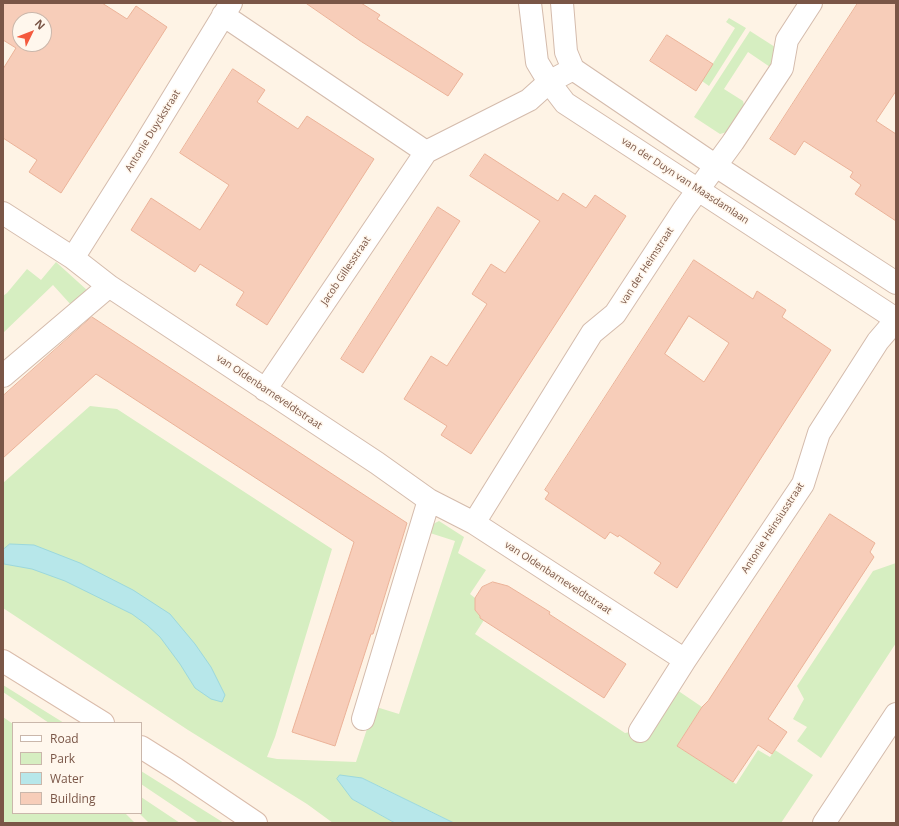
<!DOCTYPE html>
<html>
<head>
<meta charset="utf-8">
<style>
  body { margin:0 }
  #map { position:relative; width:899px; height:826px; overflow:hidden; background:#fef3e5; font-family:"Open Sans",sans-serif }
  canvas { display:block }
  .frame { position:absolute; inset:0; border:4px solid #7a5647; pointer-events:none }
  .legend { position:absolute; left:12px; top:722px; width:130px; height:92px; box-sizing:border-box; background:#fff7ed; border:1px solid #cab7ab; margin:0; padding:5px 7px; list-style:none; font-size:12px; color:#7a5647 }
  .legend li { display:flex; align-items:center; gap:8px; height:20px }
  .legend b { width:20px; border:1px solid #cab7ab }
  .north { position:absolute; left:12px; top:12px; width:40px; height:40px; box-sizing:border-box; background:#fff7ed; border:1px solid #cab7ab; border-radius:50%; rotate:47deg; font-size:11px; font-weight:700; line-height:16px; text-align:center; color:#7a5647 }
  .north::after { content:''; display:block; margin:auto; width:14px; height:18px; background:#f45a3e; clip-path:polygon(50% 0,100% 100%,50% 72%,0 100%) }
</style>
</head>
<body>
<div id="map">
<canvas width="899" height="826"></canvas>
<div class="frame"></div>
<ul class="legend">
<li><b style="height:5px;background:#fff"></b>Road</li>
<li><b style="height:11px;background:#d6eec1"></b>Park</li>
<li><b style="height:11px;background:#b7e7ea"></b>Water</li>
<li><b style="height:11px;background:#f7cdb9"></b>Building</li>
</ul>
<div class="north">N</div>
</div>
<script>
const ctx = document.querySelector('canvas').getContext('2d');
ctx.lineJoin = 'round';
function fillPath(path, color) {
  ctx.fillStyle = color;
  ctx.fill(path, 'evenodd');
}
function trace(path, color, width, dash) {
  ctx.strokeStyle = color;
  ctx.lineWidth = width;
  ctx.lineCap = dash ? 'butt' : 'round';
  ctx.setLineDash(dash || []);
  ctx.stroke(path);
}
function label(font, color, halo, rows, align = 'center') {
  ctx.font = font + ' "Open Sans",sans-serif';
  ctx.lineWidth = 3;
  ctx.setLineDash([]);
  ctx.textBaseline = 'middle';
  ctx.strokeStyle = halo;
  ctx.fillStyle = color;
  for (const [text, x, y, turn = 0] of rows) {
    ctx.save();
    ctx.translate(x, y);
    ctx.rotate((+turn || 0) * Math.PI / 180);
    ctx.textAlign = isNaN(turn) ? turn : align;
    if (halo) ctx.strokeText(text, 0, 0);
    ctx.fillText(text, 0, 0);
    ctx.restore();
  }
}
fillPath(new Path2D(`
  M729 18 746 28 709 86 702 81 735 28 726 22Z
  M750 31 775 47 776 57 770 67 748 52 724 89 743 101 744 105 727 132 720 134 694 117Z
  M56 262 88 291 72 306 53 285 3 333V296L7 293 27 269 41 280Z
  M90 406 117 409 332 549 275 737 267 757 277 759 356 762 374 708 373 706 399 714 455 541 430 533 433 524 439 521 464 537 458 553 486 570 470 594 475 598V610L484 620 475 634 625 733 630 732 677 690 702 707 677 746 736 784 758 750 770 757 775 750 813 775 781 823H454L362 778 352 799 395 823H333L307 804 188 730 3 608V483Z
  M896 563V643L821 758 797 741 807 727 793 719 804 699 797 686 873 571Z
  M3 685 64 723H49L3 692Z
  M3 717 13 724V813H125L135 823H3Z
  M141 771 224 823H199L141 784Z
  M141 797 180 823H149L139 813H141Z`), '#d6eec1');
const water = new Path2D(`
  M10 544 34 545 80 563 133 590 170 614 195 644 211 667 225 695 222 702 211 699 195 688 180 664 160 637 147 625 132 614 65 581 32 569 4 564 3 550Z
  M340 775 362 778 454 823H395L352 799 337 779Z`);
fillPath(water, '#b7e7ea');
trace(water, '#9cd8dd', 1);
const building = new Path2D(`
  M3 3H102L127 19 136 6 167 27 61 193 29 172 37 160 3 138V69L16 48 3 40ZM20 20H44V44H20Z
  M306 3H361L380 15 377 19 463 74 448 96 362 42Z
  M858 3H896V91L876 121 896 134V221L855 194 861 185 850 177 853 172 804 141 795 155 770 139Z
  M667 35 713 64 696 91 650 61Z
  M233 69 265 90 257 102 298 129 307 116 374 159 267 325 236 305 244 292 200 264 195 272 131 230 151 198 200 230 229 185 180 153Z
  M485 154 558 201 563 193 586 208 595 195 626 216 471 454 441 435 447 426 404 399 431 356 447 366 487 304 472 294 491 264 505 273 540 221 470 176Z
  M438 207 460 221 363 373 341 359Z
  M694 260 753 299 757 291 786 310 782 317 831 350 677 588 654 573 661 563 619 535 618 537 610 532 605 539 545 499 549 493 545 490ZM689 316 729 343 704 382 665 354Z
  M92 317 256 424 407 523 373 634H371L335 746 292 732 354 542 96 374 3 458V396Z
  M830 514 875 543 870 552 874 557 768 719 787 732 772 754 758 745 733 782 677 746 702 707 708 701Z
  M493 582 508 586 550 612 549 614 626 664 604 698 480 618V616L475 610V598L482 587Z`);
fillPath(building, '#f7cdb9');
trace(building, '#ebb298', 1);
const minor = new Path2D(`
  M530 3 537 62 549 82 565 103 896 319
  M562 3 566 52 573 69 716 166 896 283
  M223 15 426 152
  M3 213 73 258 109 286 377 463 429 500 474 523 685 660
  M73 258 140 152 231 3
  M3 376 109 286
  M265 390 426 152 529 100 549 82 573 69
  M474 523 592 333 615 314 684 209 733 142 782 68 787 40 811 3
  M363 719 429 500
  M640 731 685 660 803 484 819 433 878 341 896 320`);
const tertiary = new Path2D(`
  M824 823 896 714`);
const secondary = new Path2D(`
  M3 661 103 723
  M141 747 176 769 256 823`);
trace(minor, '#d4bbac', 24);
trace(tertiary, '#d4bbac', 24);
trace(secondary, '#dabcab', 24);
trace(minor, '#fff', 22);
trace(tertiary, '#fff', 22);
trace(secondary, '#fff', 22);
label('10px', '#7a5647', '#fff7ed', [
  ["Antonie Duyckstraat",153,131,-58],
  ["van der Duyn van Maasdamlaan",685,181,33],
  ["van der Heimstraat",647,266,-57],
  ["Jacob Gillesstraat",346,271,-56],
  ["van Oldenbarneveldtstraat",269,392,34],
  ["Antonie Heinsiusstraat",773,528,-57],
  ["van Oldenbarneveldtstraat",558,578,33]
]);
</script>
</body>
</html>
